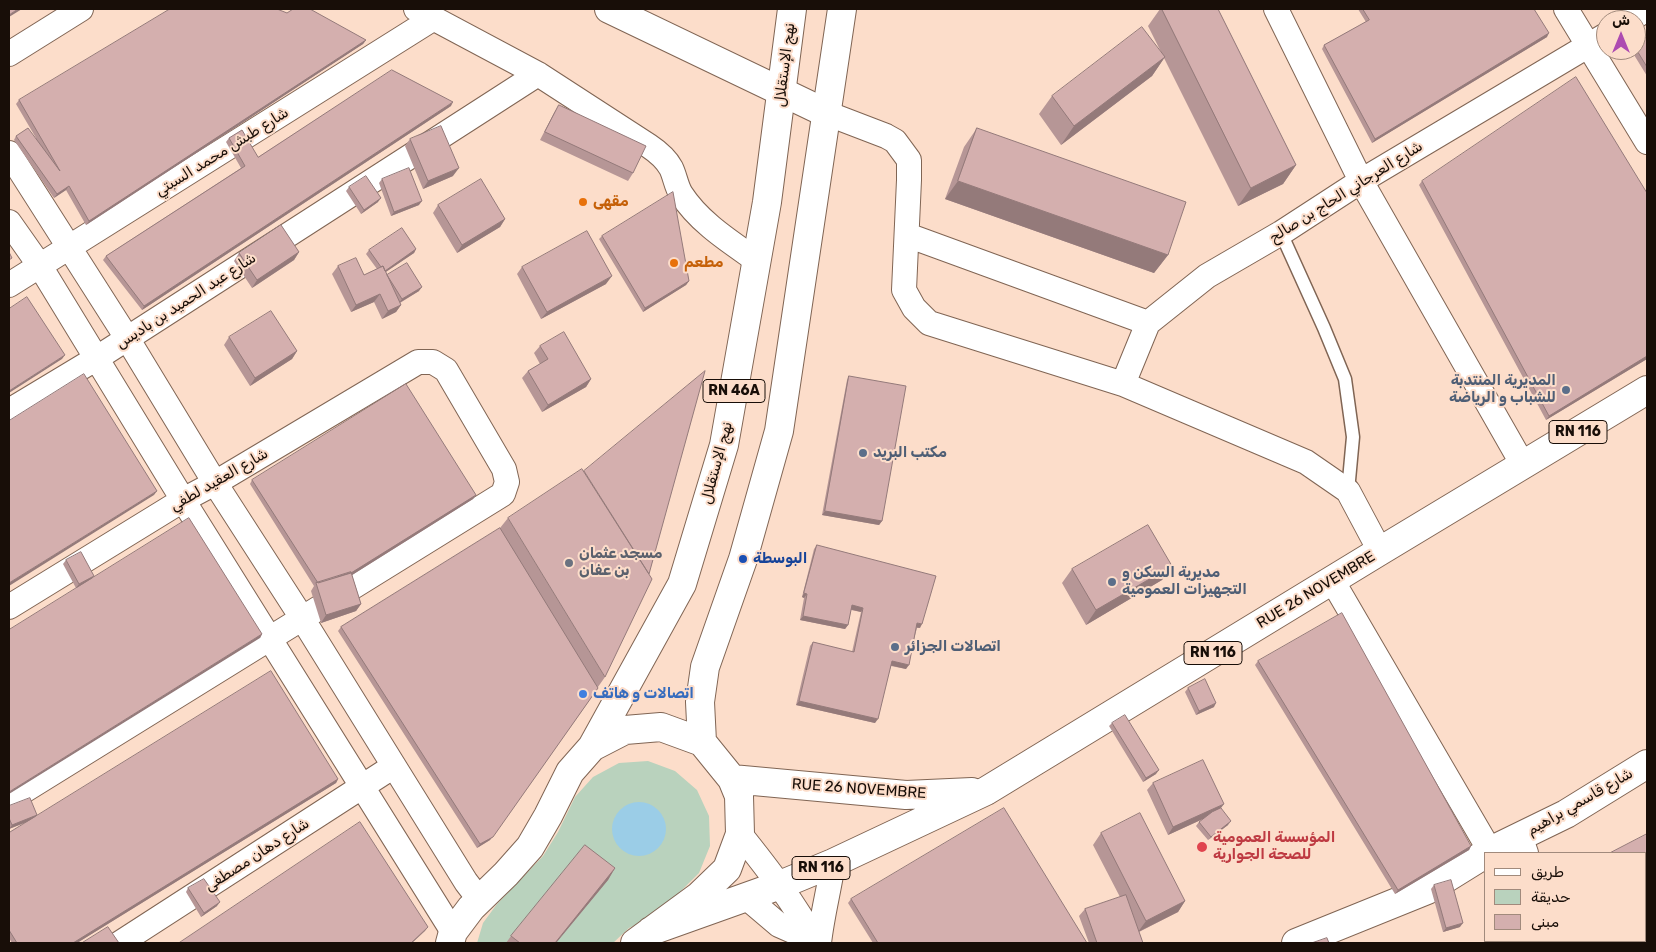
<!DOCTYPE html>
<html>
<head>
<meta charset="utf-8">
<style>
  body { margin:0 }
  #map { position:relative; width:1656px; height:952px; overflow:hidden; background:#fcddca; font-family:Rubik,"Noto Sans Arabic",sans-serif }
  canvas { display:block }
  .frame { position:absolute; inset:0; border:10px solid #180e08; pointer-events:none }
  .legend { position:absolute; left:1484px; top:852px; width:162px; height:90px; box-sizing:border-box; background:#fcddca; border:1px solid #a18a7c; margin:0; padding:6px 9px; list-style:none; font-size:15px; color:#180e08 }
  .legend li { display:flex; align-items:center; gap:10px; height:25px }
  .legend b { width:25px; border:1px solid #a18a7c }
  .north { position:absolute; left:1596px; top:10px; width:50px; height:50px; box-sizing:border-box; background:#fcddca; border:1px solid #a18a7c; border-radius:50%; rotate:0deg; font-size:14px; font-weight:700; line-height:20px; text-align:center; color:#180e08 }
  .north::after { content:''; display:block; margin:auto; width:18px; height:22px; background:#ad4bb1; clip-path:polygon(50% 0,100% 100%,50% 72%,0 100%) }
</style>
</head>
<body>
<div id="map">
<canvas width="1656" height="952"></canvas>
<div class="frame"></div>
<ul class="legend">
<li><b style="height:6px;background:#fff"></b>طريق</li>
<li><b style="height:14px;background:#b9d2bd"></b>حديقة</li>
<li><b style="height:14px;background:#d4afae"></b>مبنى</li>
</ul>
<div class="north">ش</div>
</div>
<script>
const ctx = document.querySelector('canvas').getContext('2d');
ctx.lineJoin = 'round';
function fillPath(path, color) {
  ctx.fillStyle = color;
  ctx.fill(path, 'evenodd');
}
function trace(path, color, width, dash) {
  ctx.strokeStyle = color;
  ctx.lineWidth = width;
  ctx.lineCap = dash ? 'butt' : 'round';
  ctx.setLineDash(dash || []);
  ctx.stroke(path);
}
function label(font, color, halo, rows, align = 'center') {
  ctx.font = font + ' Rubik,"Noto Sans Arabic",sans-serif';
  ctx.lineWidth = 4;
  ctx.setLineDash([]);
  ctx.textBaseline = 'middle';
  ctx.strokeStyle = halo;
  ctx.fillStyle = color;
  for (const [text, x, y, turn = 0] of rows) {
    ctx.save();
    ctx.translate(x, y);
    ctx.rotate((+turn || 0) * Math.PI / 180);
    ctx.textAlign = isNaN(turn) ? turn : align;
    if (halo) ctx.strokeText(text, 0, 0);
    ctx.fillText(text, 0, 0);
    ctx.restore();
  }
}
fillPath(new Path2D(`
  M648 761 675 771 697 790 709 816 710 846 699 873 677 895 640 923 629 928 613 943H477L483 923 497 904 543 856 558 832 575 797 593 777 619 763Z`), '#b9d2bd');
fillPath(new Path2D(`
  M612 829a27 27 0 1 1 54 0a27 27 0 1 1-54 0Z`), '#9bcde7');
const lane = new Path2D(`
  M1281 233 1324 328 1345 379 1353 437 1348 491`);
const street = new Path2D(`
  M416 9 538 74 649 146C658 152 666 159 671 168 675 176 676 186 681 194 699 222 729 241 756 260
  M1276 9 1361 181 1523 465
  M1566 9 1647 142
  M1630 20 1647 9
  M9 54 81 9
  M826 113 886 136 895 141 909 160V180L904 290 914 308 929 323 1123 384 1306 462 1348 491 1380 551
  M9 153 127 338 215 483 302 618 466 882 479 899
  M9 222 40 266 183 500 453 932
  M907 235 1148 323
  M9 285 434 18
  M1123 384 1148 323 1207 276 1281 233 1361 181 1606 35
  M9 411 97 358 538 74
  M1332 580 1490 851
  M9 607 183 500 215 483 418 362H433L446 370 504 469 507 482 503 494 9 800
  M740 834C768 869 795 904 816 943
  M1520 836 1526 853
  M746 897 779 925 804 936 813 943
  M1558 941 1559 943
  M120 943 394 766
  M819 943C822 916 829 890 833 863`);
const secondary = new Path2D(`
  M609 9 826 113
  M1486 853 1566 814 1647 764
  M1296 943 1427 890 1485 854`);
const primary = new Path2D(`
  M702 742 700 702 705 667 743 559 779 431 842 9
  M592 747 682 584 724 445 767 202 792 9
  M732 779 906 795 972 792
  M651 931 780 885 833 863 986 791 1380 551 1647 390
  M450 943 453 932 471 908 506 874 530 847 548 816 570 772 592 747 625 730 661 727 702 742 732 779 739 796 740 834 727 869 699 896 635 943`);
trace(lane, '#806554', 15);
trace(street, '#806554', 26);
trace(secondary, '#806554', 30);
trace(primary, '#806554', 30);
trace(lane, '#fff', 12);
trace(street, '#fff', 24);
trace(secondary, '#fff', 28);
trace(primary, '#fff', 28);
fillPath(new Path2D(`
  M1160 9H1218L1296 165 1283 184 1238 206 1164 58 1152 76 1061 145 1039 114 1052 96 1161 52 1148 26Z
  M1358 9H1534L1547 37 1372 143 1322 49 1324 45 1366 22Z
  M287 13 366 40 363 44 86 225 66 190 54 198 14 140 16 136 36 138 16 104 19 100Z
  M1647 37V76L1631 50H1636V44Z
  M559 105 633 173 628 181 540 140 554 113Z
  M451 106 142 310 103 260 106 256 241 168 226 142 229 138 258 157Z
  M977 128 1168 255 1154 273 945 199 964 147Z
  M410 139 453 176 423 189 405 146Z
  M382 179 419 205 391 216 379 183Z
  M1422 181 1647 359 1546 420 1419 185Z
  M349 187 378 202 361 214 346 191Z
  M438 205 505 219 500 227 457 253 433 213Z
  M602 236 689 281 686 285 643 312 599 239Z
  M416 249 414 253 386 272 387 275 419 291 400 303 401 305 396 312 382 319 374 302 351 312 332 274 338 266 364 275 377 269 366 254 369 250Z
  M299 252 294 260 252 288 234 261 239 253Z
  M522 267 606 284 541 319 517 274Z
  M229 337 297 351 292 359 250 386 224 345Z
  M540 346 591 379 586 387 542 412 522 378 528 371 540 364 534 353Z
  M849 376 882 521 879 525 822 515 847 380Z
  M252 480 476 495 473 499 352 575 361 604 356 611 321 623 311 591 314 586 250 484Z
  M508 518 605 677 490 840 477 848 338 631 341 627 500 528Z
  M817 545 920 628H917L906 669 891 666 875 723 796 705 810 646 813 642 852 652 861 612 851 610 848 625 845 629 800 620 804 598 802 597 814 549Z
  M66 560 92 578 262 634 260 638 76 588 63 564Z
  M1172 566 1162 580 1086 625 1062 583 1072 569Z
  M1258 661 1471 846 1469 850 1395 894 1255 665Z
  M1188 688 1214 707 1196 715 1185 692Z
  M1112 723 1156 774 1143 782 1109 726Z
  M338 779 336 783 77 943H12L9 938V833L27 822 9 829V806L36 817Z
  M1153 783 1221 808 1228 825 1208 840 1196 826 1199 822 1203 819 1168 835 1147 790Z
  M1101 833 1185 901 1178 912 1139 932 1143 943H1089L1079 916 1085 909 1120 897 1093 845Z
  M615 868 608 880 556 943H506L511 936Z
  M1434 885 1460 927 1443 932 1431 889Z
  M188 888 217 906 201 917 186 892Z
  M851 899 1087 943H873L848 903Z
  M1571 941H1645L1647 943H1572Z`), '#b69696');
fillPath(new Path2D(`
  M18 9H22L9 17V15Z
  M1549 33 1547 37 1372 143 1375 139Z
  M366 40 363 44 86 225 89 221Z
  M1165 57 1152 76 1061 145 1074 126Z
  M453 102 451 106 142 310 144 306Z
  M1296 165 1283 184 1238 206 1251 188Z
  M459 168 453 176 423 189 428 181Z
  M958 181 1168 255 1154 273 945 199Z
  M69 186 66 190 54 198 57 194Z
  M381 198 378 202 361 214 364 210Z
  M422 201 419 205 391 216 394 212Z
  M505 219 500 227 457 253 462 245Z
  M416 249 414 253 381 275 384 271Z
  M299 252 294 260 252 288 257 280Z
  M612 276 606 284 541 319 547 312Z
  M689 281 686 285 643 312 645 308Z
  M422 287 419 291 399 303 402 299Z
  M380 294 374 302 351 312 356 305Z
  M401 305 396 312 382 319 388 311Z
  M297 351 292 359 250 386 255 378Z
  M65 355 62 359 9 393V391Z
  M1647 356V359L1546 420 1549 416Z
  M591 379 586 387 542 412 548 405Z
  M157 491 154 495 9 586V583Z
  M476 495 473 499 341 582 318 588Z
  M825 511 882 521 879 525 822 515Z
  M1172 566 1162 580 1086 625 1096 610Z
  M94 576 91 580 76 588 79 584Z
  M804 593 807 594 804 598 802 597Z
  M361 604 356 611 321 623 326 615Z
  M852 605 863 608 861 612 849 609Z
  M803 616 848 625 845 629 800 620Z
  M917 623 922 624 920 628 915 627Z
  M262 634 260 638 9 794V792Z
  M892 661 909 665 906 669 889 665Z
  M598 688 490 840 477 848 480 844Z
  M799 701 878 719 875 723 796 705Z
  M1216 703 1214 707 1196 715 1199 711Z
  M1159 770 1156 774 1143 782 1146 778Z
  M338 779 336 783 77 943H73Z
  M1224 804 1218 812 1168 835 1173 827Z
  M37 815 34 819 9 829 12 825Z
  M1231 821 1228 825 1208 840 1211 837Z
  M1471 846 1469 850 1395 894 1398 890Z
  M615 868 608 880 556 943H555Z
  M1185 901 1178 912 1138 932 1146 921Z
  M220 902 217 906 201 917 204 913Z
  M1463 923 1460 927 1443 932 1446 928Z
  M428 927 425 931 412 943H411Z`), '#947a7a');
const building = new Path2D(`
  M9 9H18L9 15Z
  M170 9H277L287 13 293 9H310L366 40 89 221 69 186 57 194 16 136 28 128 60 171 19 100Z
  M1162 9H1218L1296 165 1251 188Z
  M1363 9H1534L1549 33 1375 139 1324 45 1369 20Z
  M1142 27 1165 57 1074 126 1052 96Z
  M1647 37V67L1636 49V44Z
  M392 70 453 102 144 306 106 256 245 166 229 138 242 130 258 157Z
  M1576 77 1647 193V356L1549 416 1422 181Z
  M559 105 646 146 633 173 545 132Z
  M441 126 459 168 428 181 410 139Z
  M977 128 1186 202 1168 255 958 181Z
  M409 168 422 201 394 212 382 179Z
  M366 176 381 198 364 210 349 187Z
  M481 179 505 219 462 245 438 205Z
  M673 192 689 281 645 308 602 236Z
  M281 225 299 252 257 280 239 253Z
  M402 228 416 249 385 271 383 266 381 267 369 250Z
  M587 231 612 276 547 312 522 267Z
  M9 252 12 258 9 260Z
  M356 258 364 275 383 266 401 305 388 311 380 294 356 305 338 266Z
  M407 263 422 287 402 299 387 275Z
  M27 297 65 355 9 391V309Z
  M271 311 297 351 255 378 229 337Z
  M564 332 591 379 548 405 528 371 548 359 540 346Z
  M705 371 649 574 584 471Z
  M84 374 157 491 9 583V421Z
  M849 376 906 386 882 521 825 511Z
  M406 384 476 495 351 573 318 583 252 480Z
  M582 469 652 579 605 677 508 518Z
  M189 518 262 634 9 792V630Z
  M1148 525 1172 566 1096 610 1072 569Z
  M500 528 598 688 493 837 480 844 341 627Z
  M817 545 936 576 922 624 917 623 909 665 892 661 878 719 799 701 813 642 854 652 863 608 852 605 848 625 803 616 807 594 804 593Z
  M81 552 94 576 79 584 66 560Z
  M351 572 361 604 326 615 316 583Z
  M1342 613 1471 846 1398 890 1258 661Z
  M271 671 338 779 73 943H17L9 930V833Z
  M1205 679 1216 703 1199 711 1188 688Z
  M1125 715 1159 770 1146 778 1112 723Z
  M1203 760 1224 804 1173 827 1153 783Z
  M30 798 37 815 12 825 9 818V806Z
  M1004 808 1087 943H878L851 899Z
  M1221 808 1231 821 1211 837 1199 822 1212 812Z
  M1140 813 1185 901 1146 921 1101 833Z
  M360 822 428 927 411 943H179Z
  M1647 834V943H1577L1576 941H1645V853H1610Z
  M585 845 615 868 555 943H520L511 936Z
  M204 879 220 902 204 913 188 888Z
  M1451 880 1463 923 1446 928 1434 885Z
  M1126 895 1143 943H1097L1085 909Z
  M108 927 119 943H82Z
  M1327 938 1329 943H1312Z`);
fillPath(building, '#d4afae');
trace(building, '#947a7a', 1);
for (const [x, y, r, color] of [
  [583,202,5,"#e8710a"],
  [674,263,5,"#e8710a"],
  [1566,390,5,"#5c6f8a"],
  [863,453,5,"#5c6f8a"],
  [743,559,5,"#1a4fb4"],
  [569,563,5,"#6b7280"],
  [1112,582,5,"#5c6f8a"],
  [895,647,5,"#5c6f8a"],
  [583,694,5,"#3f7fe0"],
  [1202,847,6,"#e0444e"]
]) {
  const dot = new Path2D();
  dot.arc(x, y, r, 0, 2 * Math.PI);
  ctx.fillStyle = color;
  ctx.fill(dot);
  trace(dot, '#fcddca', 2);
}
for (const [x, y, w] of [
  [734,391,62],
  [1578,432,58],
  [1213,653,58],
  [821,868,58]
]) {
  const box = new Path2D();
  box.roundRect(x - w / 2, y - 11.5, w, 23, 4);
  ctx.fillStyle = '#fcddca';
  ctx.fill(box);
  trace(box, '#180e08', 1);
}
label('bold 14px', '#180e08', null, [
  ["RN 46A",734,391],
  ["RN 116",1578,432],
  ["RN 116",1213,653],
  ["RN 116",821,868]
]);
label('15px', '#180e08', '#fcddca', [
  ["نهج الإستقلال",785,65,-83],
  ["شارع طبش محمد السبتي",222,152,-32],
  ["شارع العرجاني الحاج بن صالح",1346,192,-32],
  ["شارع عبد الحميد بن باديس",186,301,-33],
  ["نهج الإستقلال",717,463,-75],
  ["شارع العقيد لطفي",219,480,-30],
  ["RUE 26 NOVEMBRE",1316,590,-31],
  ["RUE 26 NOVEMBRE",859,789,4],
  ["شارع قاسمي براهيم",1580,802,-30],
  ["شارع دهان مصطفى",257,855,-33]
]);
label('bold 15px', '#c56008', '#fcddca', [
  ["مقهى",593,202],
  ["مطعم",684,263]
], 'left');
label('bold 15px', '#4e5e75', '#fcddca', [
  ["المديرية المنتدبة",1556,381,"right"],
  ["للشباب و الرياضة",1556,398,"right"],
  ["مكتب البريد",873,453],
  ["مديرية السكن و",1122,573],
  ["التجهيزات العمومية",1122,590],
  ["اتصالات الجزائر",905,647]
], 'left');
label('bold 15px', '#5b616d', '#fcddca', [
  ["مسجد عثمان",579,554],
  ["بن عفان",579,571]
], 'left');
label('bold 15px', '#164399', '#fcddca', [
  ["البوسطة",753,559]
], 'left');
label('bold 15px', '#366cbe', '#fcddca', [
  ["اتصالات و هاتف",593,694]
], 'left');
label('bold 15px', '#be3a42', '#fcddca', [
  ["المؤسسة العمومية",1213,838],
  ["للصحة الجوارية",1213,855]
], 'left');
</script>
</body>
</html>
